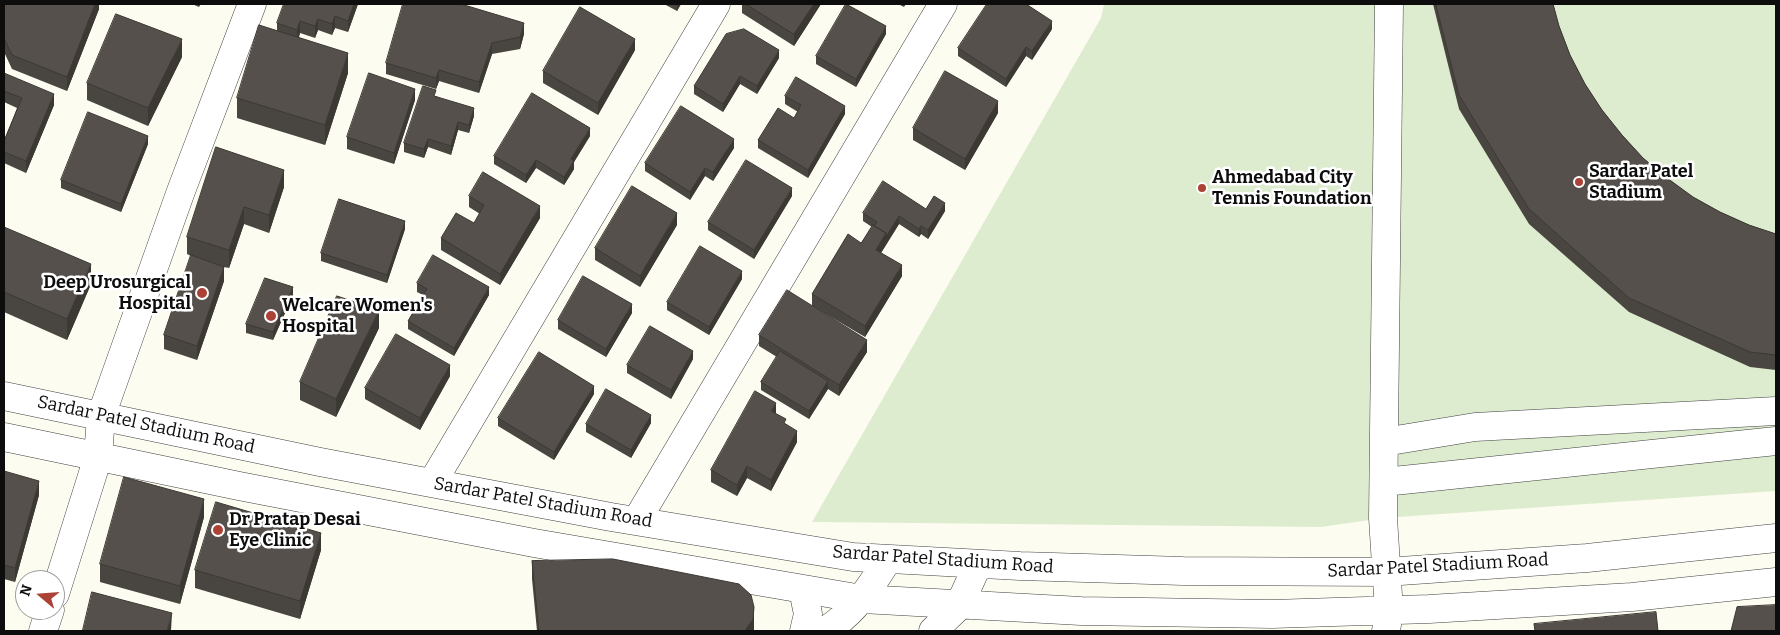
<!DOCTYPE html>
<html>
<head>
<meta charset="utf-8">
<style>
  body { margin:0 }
  #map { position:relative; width:1780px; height:635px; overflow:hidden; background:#fdfcf0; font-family:Bitter,serif }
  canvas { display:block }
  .frame { position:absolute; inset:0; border:5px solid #0d0d0d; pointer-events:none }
  .north { position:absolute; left:15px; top:570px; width:50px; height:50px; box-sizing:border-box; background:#fff; border:1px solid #9e9e9e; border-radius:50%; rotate:288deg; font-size:14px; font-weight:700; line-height:20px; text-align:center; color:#0d0d0d }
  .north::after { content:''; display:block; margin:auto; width:18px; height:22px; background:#ac4136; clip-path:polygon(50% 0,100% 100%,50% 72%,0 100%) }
</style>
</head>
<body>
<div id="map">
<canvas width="1780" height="635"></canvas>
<div class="frame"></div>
<div class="north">N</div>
</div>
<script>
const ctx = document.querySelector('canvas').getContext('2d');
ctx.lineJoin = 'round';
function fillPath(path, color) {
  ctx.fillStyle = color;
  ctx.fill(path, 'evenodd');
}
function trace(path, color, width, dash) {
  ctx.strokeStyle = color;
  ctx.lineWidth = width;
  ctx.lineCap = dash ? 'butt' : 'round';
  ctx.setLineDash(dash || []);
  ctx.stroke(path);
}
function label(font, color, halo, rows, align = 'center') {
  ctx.font = font + ' Bitter,serif';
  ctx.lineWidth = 5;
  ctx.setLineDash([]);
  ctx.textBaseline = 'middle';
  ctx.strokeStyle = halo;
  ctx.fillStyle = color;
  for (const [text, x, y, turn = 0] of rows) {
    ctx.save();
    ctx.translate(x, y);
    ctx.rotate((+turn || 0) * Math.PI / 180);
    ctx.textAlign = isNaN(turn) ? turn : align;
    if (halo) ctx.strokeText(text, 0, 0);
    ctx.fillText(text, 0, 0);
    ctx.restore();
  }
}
fillPath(new Path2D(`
  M1104 4H1776V491L1383 518 1321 527 812 522 1101 18Z`), '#ddecce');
const minor = new Path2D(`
  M4 396 320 462 611 517 853 557 1020 566 1183 571 1386 572 1587 558 1776 538
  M4 437 239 486 534 543 862 599 1081 611 1272 614 1429 609 1632 597 1776 582
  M1384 442 1475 427 1776 411
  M1384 482 1776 441
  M432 483 716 4
  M637 520 943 4
  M803 590 808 614 804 631
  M55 594 98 457 101 416 181 191 252 4
  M43 631 50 610
  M825 631C856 611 869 589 888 559
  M933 631 959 606 978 564
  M1386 631 1389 611 1383 518 1389 4`);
trace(minor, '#404040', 29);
trace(minor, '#fff', 28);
fillPath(new Path2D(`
  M4 4H99V9L67 91 12 69 4 52Z
  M192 4H201L199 7Z
  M358 4 348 32 335 28 332 35 318 30 315 38 300 33 299 37 348 73 325 145 237 118V98L277 31V23Z
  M664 4H681L677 11Z
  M742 4H821L794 46 742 13Z
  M898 4H906L904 7Z
  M1433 4H1553L1559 26 1570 55 1585 84 1602 110 1622 135 1643 158 1667 178 1693 197 1720 212 1749 225 1776 234V370L1750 367 1629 312 1529 224 1459 109Z
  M1052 29 1032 60 1026 56 1006 87 958 56V48Z
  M524 34 520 49 492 54 479 93 439 81 436 89 386 74V63Z
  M886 34 856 87 816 64V56Z
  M635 50 598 115 543 83V71Z
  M182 57 148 126 87 100V83Z
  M779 58 757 94 740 84 723 112 694 94V86Z
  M4 73 54 105 26 173 4 163V141L17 108 4 102Z
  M436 96 474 116 469 133 458 130 451 155 428 147 424 158 404 152V143Z
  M785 96 845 114 808 178 758 148V140L794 118 798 112 785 104Z
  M415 100 394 164 347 149V137Z
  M998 113 965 170 913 140V128Z
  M590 136 574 162V169L564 185 536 168 526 183 494 164V156Z
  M148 144 121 212 61 188V180Z
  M216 147 284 187 269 233 244 224 229 268 224 267V281L197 360 164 349V335L191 256 187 254V237Z
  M734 148 713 181 705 176 690 200 645 171V163Z
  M469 196 540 218 500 285 441 250V238L474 223 480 214 469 207Z
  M792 196 754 259 708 230V222Z
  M926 209 945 211 928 239 921 234 919 237 899 224 881 253 902 276 865 337 812 306V294L861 243 872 227 863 221V213Z
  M677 225 640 287 595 260V248Z
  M4 227 91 284 67 340 4 312Z
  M405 229 387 283 321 261V253Z
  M742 279 709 335 667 310V302Z
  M417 283 489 295 454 356 408 329V321L423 295 417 292Z
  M293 295 273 340 246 333V324Z
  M632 313 606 357 558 329V320Z
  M379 328 336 417 300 400V382Z
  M759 335 867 352 839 396 828 389 809 419 761 390V382L777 357 759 346Z
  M693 359 671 399 627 373V365Z
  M450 376 420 430 365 399V388Z
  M594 394 554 460 498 426V418Z
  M776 414 786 425 797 442 771 491 747 478 737 496 711 482V470Z
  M651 423 631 458 586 432V424Z
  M4 471 39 495 15 582 4 579Z
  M204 517 180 604 100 582V564Z
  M321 550 300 619 195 588V570Z
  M532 561 754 625V631H537L532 579Z`), '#494540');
fillPath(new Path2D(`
  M95 4H99V9L67 91V77Z
  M354 4H358L348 32V21Z
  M677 4H681L677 11Z
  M814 4H821L794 46V34Z
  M335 16V28L332 35V24Z
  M318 19V30L315 38V26Z
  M300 21V33L297 42V30Z
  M1052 21V29L1032 60V51Z
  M524 23V34L520 49V37Z
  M886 26V34L856 87V79Z
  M182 39V57L148 126V108Z
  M635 39V50L598 115V103Z
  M492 43V54L479 93V82Z
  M1026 47V56L1006 87V79Z
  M779 50V58L757 94V86Z
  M348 53V73L325 145V125Z
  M439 70V81L436 89V78Z
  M740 76V84L723 112V104Z
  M415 89V100L394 164V153Z
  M54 94V105L26 173V161Z
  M998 101V113L965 170V159Z
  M845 106V114L808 178V170Z
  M474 108V116L469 133V125Z
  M458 122V130L451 155V146Z
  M590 128V136L574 162V169L564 185V177L571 159Z
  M148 136V144L121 212V204Z
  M428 139V147L424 158V149Z
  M734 139V148L713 181V172Z
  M536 160V168L526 183V175Z
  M705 168V176L690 200V192Z
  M284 170V187L269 233V215Z
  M792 188V196L754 259V250Z
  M945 203V211L928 239V230Z
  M540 206V218L500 285V274Z
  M244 207V224L229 268V250Z
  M677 213V225L640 287V276Z
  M899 216V224L876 261V250L886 233Z
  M405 221V229L387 283V275Z
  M921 226V234L919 237V229Z
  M91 264V284L67 340V319Z
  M902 265V276L865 337V326Z
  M224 267V281L197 360V346Z
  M742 271V279L709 335V327Z
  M293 287V295L273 340V332Z
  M489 287V295L454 356V348Z
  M632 304V313L606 357V349Z
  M379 310V328L336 417V399Z
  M867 340V352L839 396V385Z
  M693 351V359L671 399V390Z
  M450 365V376L420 430V418Z
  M828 381V389L809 419V411Z
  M594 386V394L554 460V452Z
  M776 403V414L771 411Z
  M651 415V423L631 458V450Z
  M797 431V442L771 491V480Z
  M747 466V478L737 496V485Z
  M39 481V495L15 582V568Z
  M204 499V517L180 604V586Z
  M321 533V550L300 619V601Z
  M754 607V631H745Z
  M172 613 171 631H167Z`), '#3c3834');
const building = new Path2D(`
  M4 4H95L67 77 12 55 4 38Z
  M284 4H354L348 21 335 16 332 24 318 19 315 26 300 21 297 30 277 23Z
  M403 4H461L524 23 520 37 492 43 479 82 439 70 436 78 386 63Z
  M746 4H814L794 34Z
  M846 4 886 26 856 79 816 56Z
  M987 4H1026L1052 21 1032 51 1026 47 1006 79 958 48Z
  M1436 4H1553L1559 26 1570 55 1585 84 1602 110 1622 135 1643 158 1667 178 1693 197 1720 212 1749 225 1776 234V355L1750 352 1629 298 1529 209 1459 95Z
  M580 7 635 39 598 103 543 71Z
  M116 14 182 39 148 108 87 83Z
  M259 25 348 53 325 125 237 98Z
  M744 29 779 50 757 86 740 76 723 104 694 86 726 34Z
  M945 71 998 101 965 159 913 128Z
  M4 73 54 94 26 161 4 152V141L22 98 4 91Z
  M369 73 415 89 394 153 347 137Z
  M796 77 845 106 808 170 758 140 778 108 794 118 801 105 785 96Z
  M423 86 436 90 434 96 474 108 469 125 458 122 451 146 428 139 424 149 404 143Z
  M532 93 590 128 571 159 574 161 564 177 536 160 526 175 494 156Z
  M681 106 734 139 713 172 705 168 690 192 645 163Z
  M88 112 148 136 121 204 61 180Z
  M216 147 284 170 269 215 244 207 229 250 187 237Z
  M746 160 792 188 754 250 708 222Z
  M483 172 540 206 500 274 441 238 456 213 474 223 484 205 469 196Z
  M883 181 926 209 934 196 945 203 928 230 921 226 919 229 899 216 886 237V233L874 226 877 222 863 213Z
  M632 186 677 213 640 276 595 248Z
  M339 199 405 221 387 275 321 253Z
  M873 225 886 233 876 250 902 265 865 326 812 294 848 234 861 243Z
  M4 227 91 264 67 319 4 292Z
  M700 246 742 271 709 327 667 302Z
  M191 255 224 267 197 346 164 335Z
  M433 255 489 287 454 348 408 321 427 289 417 283Z
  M583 276 632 304 606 349 558 320Z
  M265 278 293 287 273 332 246 324Z
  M787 290 867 340 839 385 759 335Z
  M337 296 379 310 336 399 300 382Z
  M650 326 693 351 671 390 627 365Z
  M396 334 450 365 420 418 365 388Z
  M780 351 828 381 809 411 761 382Z
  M539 352 594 386 554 452 498 418Z
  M606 389 651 415 631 450 586 424Z
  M755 391 776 403 771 411 786 419 784 423 797 431 771 480 747 466 737 485 711 470Z
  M4 471 39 481 15 568 4 565Z
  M124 477 204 499 180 586 100 564Z
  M216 502 321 533 300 601 195 570Z
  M613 559 739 584 751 595 754 607 753 619 745 631H539L532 561Z
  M92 592 172 613 167 631H87L83 630Z
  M1776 605V631H1731L1737 607Z
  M1656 612 1658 631H1535L1534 624Z`);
fillPath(building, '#55504b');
trace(building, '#3c3834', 1);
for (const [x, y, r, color] of [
  [1579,182,5,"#ac4136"],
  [1202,188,5,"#ac4136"],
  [202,293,6,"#ac4136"],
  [271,316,6,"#ac4136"],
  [218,530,6,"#ac4136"]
]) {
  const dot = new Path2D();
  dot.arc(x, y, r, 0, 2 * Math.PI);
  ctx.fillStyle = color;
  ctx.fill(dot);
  trace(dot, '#fff', 2);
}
label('bold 18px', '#0d0d0d', '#fff', [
  ["Sardar Patel",1589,172],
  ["Stadium",1589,193],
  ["Ahmedabad City",1212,178],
  ["Tennis Foundation",1212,199],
  ["Deep Urosurgical",191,283,"right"],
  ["Hospital",191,304,"right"],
  ["Welcare Women's",282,306],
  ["Hospital",282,327],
  ["Dr Pratap Desai",229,520],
  ["Eye Clinic",229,541]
], 'left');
label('18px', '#0d0d0d', '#fff', [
  ["Sardar Patel Stadium Road",146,425,12],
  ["Sardar Patel Stadium Road",543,503,10],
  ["Sardar Patel Stadium Road",943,560,4],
  ["Sardar Patel Stadium Road",1438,566,-3]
]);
</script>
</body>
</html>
